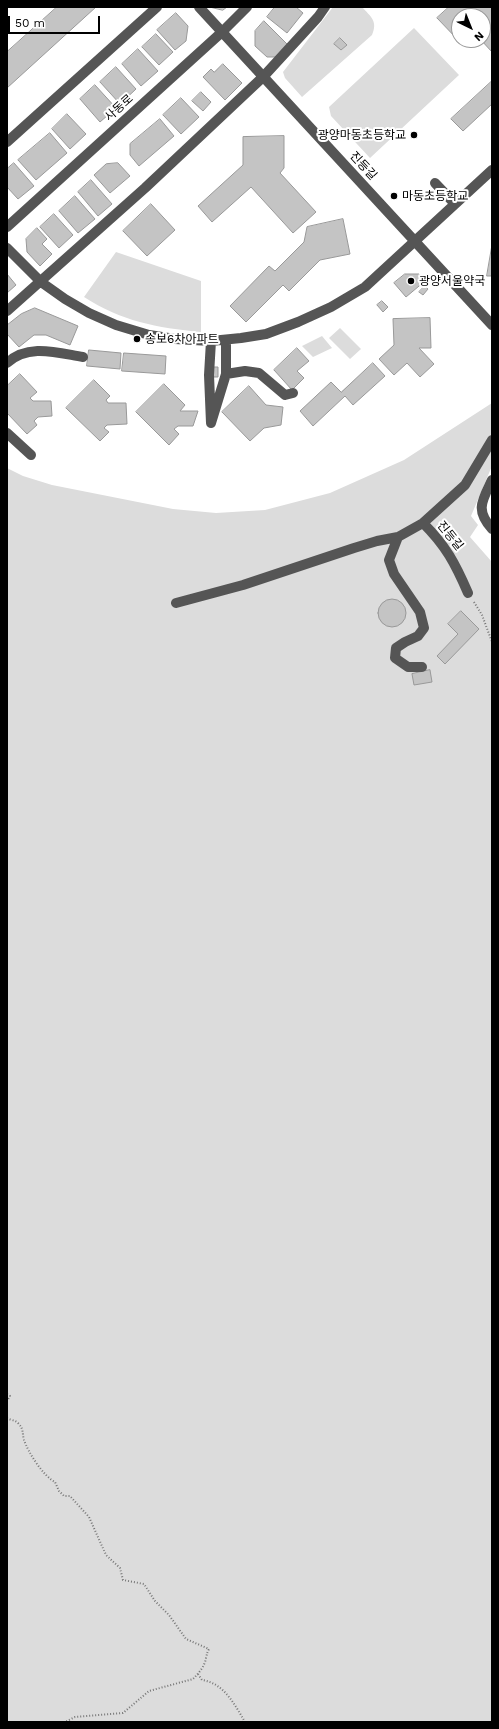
<!DOCTYPE html>
<html>
<head>
<meta charset="utf-8">
<style>
  body { margin:0 }
  #map { position:relative; width:499px; height:1729px; overflow:hidden; background:#fff; font-family:"Work Sans",sans-serif }
  canvas { display:block }
  .frame { position:absolute; inset:0; border:8px solid #000; pointer-events:none }
  .north { position:absolute; left:451px; top:8px; width:40px; height:40px; box-sizing:border-box; background:#fff; border:1px solid #999; border-radius:50%; rotate:137deg; font-size:11px; font-weight:700; line-height:16px; text-align:center; color:#000 }
  .north::after { content:''; display:block; margin:auto; width:14px; height:18px; background:#000; clip-path:polygon(50% 0,100% 100%,50% 72%,0 100%) }
  .scale { position:absolute; left:8px; top:16px; width:92px; height:18px; box-sizing:border-box; border:2px solid #000; border-top:0; padding-left:5px; font-size:12px; line-height:14px; white-space:nowrap; color:#000; -webkit-text-stroke:3px #fff; paint-order:stroke }
</style>
</head>
<body>
<div id="map">
<canvas width="499" height="1729"></canvas>
<div class="frame"></div>
<div class="north">N</div>
<div class="scale">50 m</div>
</div>
<script>
const ctx = document.querySelector('canvas').getContext('2d');
ctx.lineJoin = 'round';
function fillPath(path, color) {
  ctx.fillStyle = color;
  ctx.fill(path, 'evenodd');
}
function trace(path, color, width, dash) {
  ctx.strokeStyle = color;
  ctx.lineWidth = width;
  ctx.lineCap = dash ? 'butt' : 'round';
  ctx.setLineDash(dash || []);
  ctx.stroke(path);
}
function label(font, color, halo, rows, align = 'center') {
  ctx.font = font + ' "Work Sans","Noto Sans KR",sans-serif';
  ctx.lineWidth = 4;
  ctx.setLineDash([]);
  ctx.textBaseline = 'middle';
  ctx.strokeStyle = halo;
  ctx.fillStyle = color;
  for (const [text, x, y, turn = 0] of rows) {
    ctx.save();
    ctx.translate(x, y);
    ctx.rotate((+turn || 0) * Math.PI / 180);
    ctx.textAlign = isNaN(turn) ? turn : align;
    if (halo) ctx.strokeText(text, 0, 0);
    ctx.fillText(text, 0, 0);
    ctx.restore();
  }
}
fillPath(new Path2D(`
  M333 7H362C371 17 378 21 372 35L302 97 285 78 283 72Z
  M414 28 459 75 370 158 331 116 329 107Z
  M116 252 201 281V332C157 328 121 321 84 297Z
  M340 328 361 349 350 359 329 338Z
  M322 336 332 348 313 357 302 346Z
  M492 403V466L471 516 478 525 470 537 492 562V1722H7V468L23 476 52 485 173 509 216 513 265 510 330 493 404 460Z`), '#dcdcdc');
const building = new Path2D(`
  M57 7H96L7 88V52Z
  M210 7H227L223 10Z
  M275 7H296L303 13 287 33 267 17Z
  M449 7H492V52L481 40H483V16H459L460 40 459 41 437 18Z
  M176 13 188 26 186 41 175 50 157 30Z
  M264 21 288 45 275 57H267L255 46V31Z
  M156 34 173 52 159 65 142 47Z
  M340 38 347 45 341 50 334 44Z
  M138 49 158 71 141 86 122 64Z
  M223 64 242 83 225 100 203 77 211 69 214 72Z
  M116 67 136 89 120 104 100 82Z
  M492 81V104L463 131 451 119Z
  M95 85 116 108 100 122 80 99Z
  M201 92 211 102 203 111 192 101Z
  M181 98 199 117 181 134 163 115Z
  M67 114 86 134 70 149 52 129Z
  M160 119 174 136 139 166 130 155V144Z
  M50 133 67 153 36 180 18 160Z
  M284 136V168L280 173 316 212 293 233 251 187 212 222 198 206 243 165V137Z
  M14 163 34 186 18 199 7 187V169Z
  M118 163 130 176 110 193 94 175 106 164Z
  M91 180 112 204 98 216 78 192Z
  M75 196 95 219 78 233 59 211Z
  M151 204 175 230 147 256 123 231Z
  M54 214 73 235 59 248 40 227Z
  M343 219 350 254 320 260 289 291 283 285 246 322 230 306 269 266 275 271 304 242 307 227Z
  M37 228 47 239 42 244 52 254 40 266 27 252 26 239Z
  M492 245V276H487Z
  M7 274 16 285 7 293Z
  M405 274H419L425 281 406 297 394 283Z
  M425 286 428 289 423 295 419 292Z
  M382 301 388 307 383 312 377 305Z
  M35 308 78 326 70 345 46 335H34L19 347 7 334V325L21 314Z
  M430 318 431 348H419L434 364 420 377 407 363 394 375 379 359 394 345 393 319Z
  M297 348 309 361 297 371 304 378 292 390 274 370Z
  M89 350 121 353 120 369 87 366Z
  M124 353 166 356 165 374 122 371Z
  M373 363 385 376 353 405 345 396 313 426 300 411 331 382 341 392Z
  M212 367H218V377H212Z
  M20 374 37 392 30 398 33 401H51L52 416 38 417 34 421 37 425 27 434 7 413V386Z
  M94 380 110 396 106 400 108 403H126L127 424 107 425 104 428 109 432 100 441 66 408Z
  M164 384 185 405 180 411H198L193 426H178L174 429 179 434 169 445 136 412Z
  M249 386 266 405 283 407 281 425 264 428 250 441 222 412Z
  M378 613a14 14 0 1 1 28 0a14 14 0 1 1-28 0Z
  M461 611 479 629 445 664 437 656 458 634 448 624Z
  M430 670 432 682 414 685 412 674Z`);
fillPath(building, '#c4c4c4');
trace(building, '#999', 1);
trace(new Path2D(`
  M474 602 482 615 492 642
  M7 1394 10 1396 7 1401
  M7 1418C10 1420 15 1420 18 1423 24 1429 22 1433 24 1440 28 1452 43 1476 55 1482L59 1491 64 1496H70L89 1517 106 1555 120 1568 123 1580 144 1584 155 1601 169 1615 186 1639 209 1649C207 1653 207 1654 206 1658 205 1666 198 1674 193 1679L149 1691 123 1713 75 1717 65 1722
  M198 1674 202 1680C224 1683 235 1705 245 1722`), '#777', 2, [1, 2]);
trace(new Path2D(`
  M199 7 492 325
  M7 142 157 7
  M435 183 455 204
  M7 227 222 32 247 7
  M7 248 41 282 65 299 89 313 116 325 149 335 175 339 211 341 241 338 266 334 298 322 331 307 365 287 492 170
  M7 311 145 188 263 77 318 17 325 7
  M211 341 209 375 211 423 226 374V340
  M7 363C28 343 58 353 83 357
  M226 374 245 371 259 373 285 395 293 393
  M7 433 31 455
  M492 480C482 501 475 510 492 529
  M398 537 389 560 394 574 420 612 424 628 418 636 405 642 396 648 395 658 408 667H422
  M468 593C455 563 446 546 423 523L465 485 492 440
  M176 603 243 585 354 548 377 541 398 537 423 523`), '#555', 10);
for (const [x, y, r, color] of [
  [414,135,4,"#000"],
  [394,196,4,"#000"],
  [411,281,4,"#000"],
  [137,339,4,"#000"]
]) {
  const dot = new Path2D();
  dot.arc(x, y, r, 0, 2 * Math.PI);
  ctx.fillStyle = color;
  ctx.fill(dot);
  trace(dot, '#fff', 1.5);
}
label('12px', '#000', '#fff', [
  ["사동로",119,108,-42],
  ["진등길",363,166,47],
  ["진등길",450,536,51]
]);
label('12px', '#000', '#fff', [
  ["광양마동초등학교",406,135,"right"],
  ["마동초등학교",402,196],
  ["광양서울약국",419,281],
  ["송보6차아파트",145,339]
], 'left');
</script>
</body>
</html>
